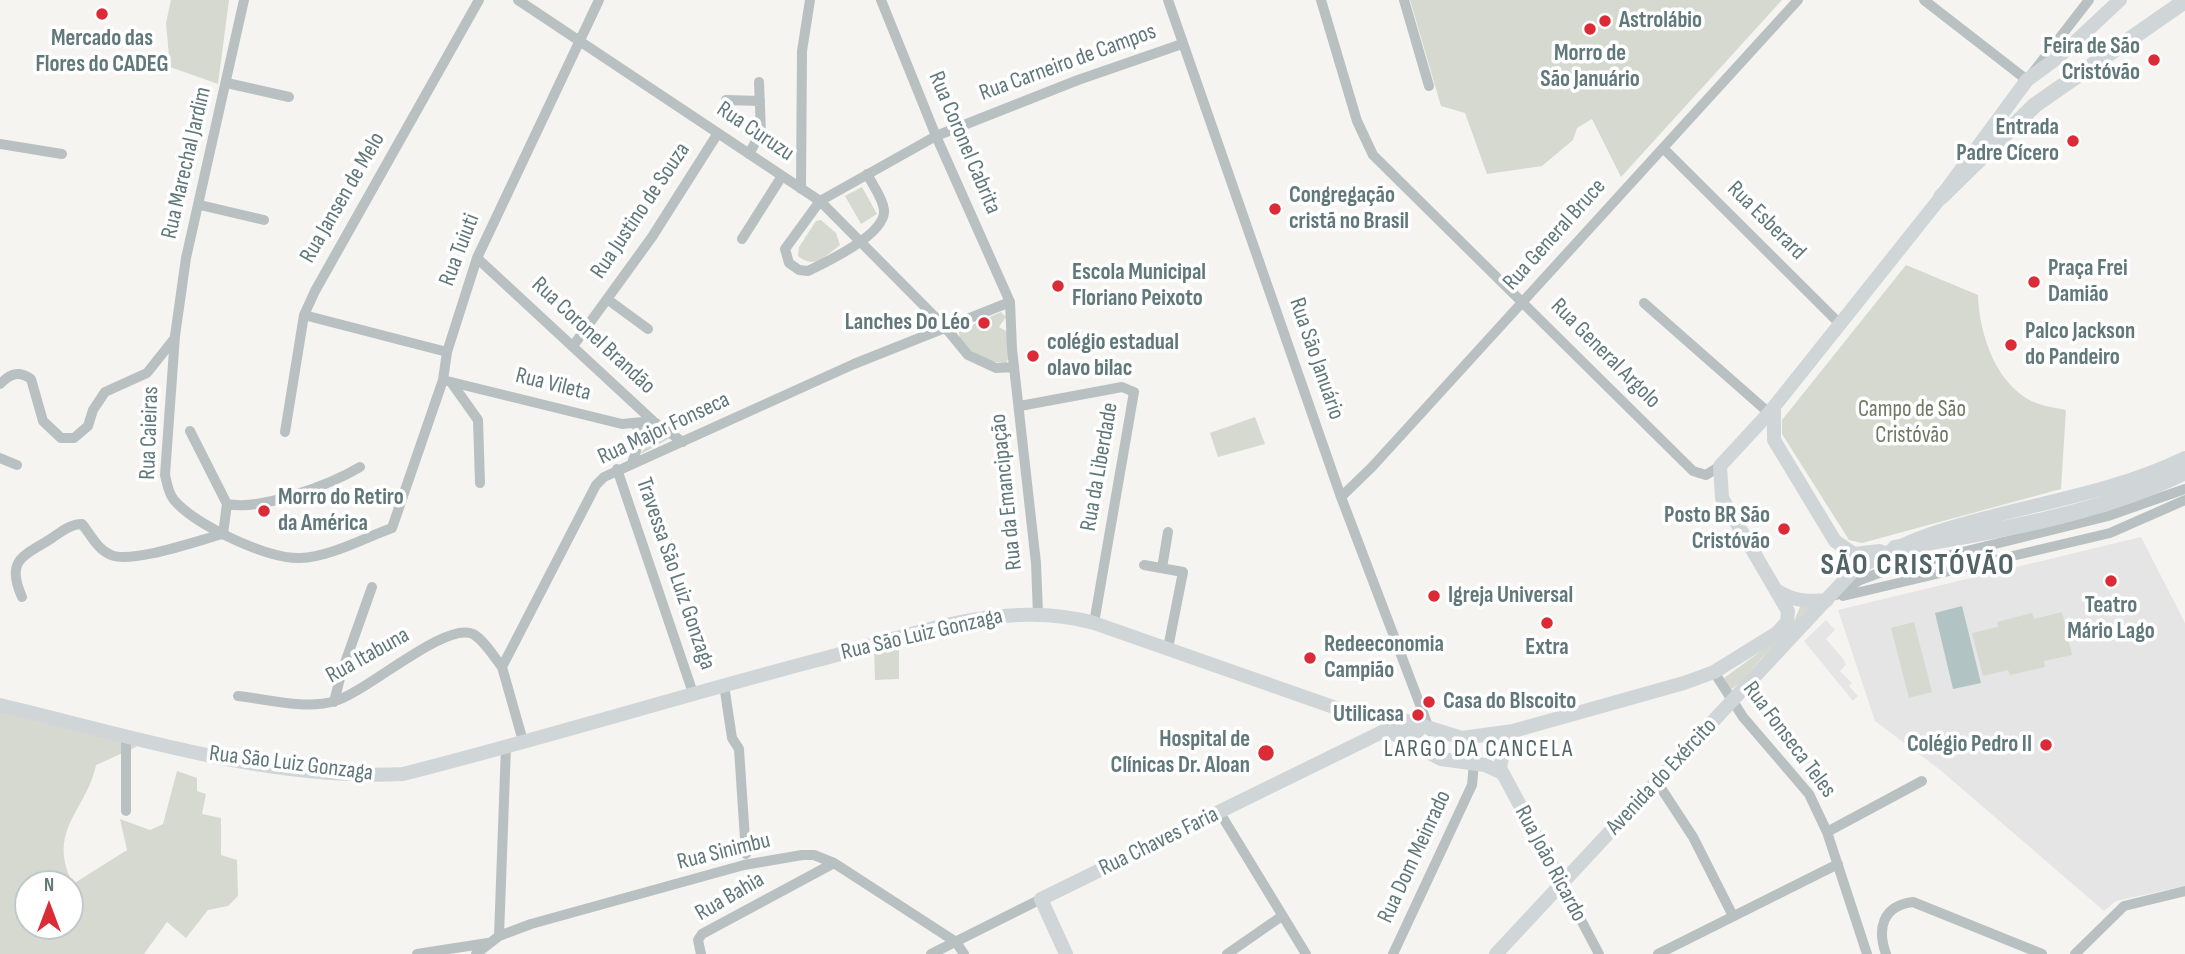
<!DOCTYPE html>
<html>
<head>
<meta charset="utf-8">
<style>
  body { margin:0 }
  #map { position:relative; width:2185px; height:954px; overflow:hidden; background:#f5f4f1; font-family:"Sofia Sans Condensed",sans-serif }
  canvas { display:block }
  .north { position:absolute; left:14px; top:870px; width:70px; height:70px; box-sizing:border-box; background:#fff; border:2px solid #c0c9ca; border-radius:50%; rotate:0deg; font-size:19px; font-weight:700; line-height:28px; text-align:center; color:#61787b }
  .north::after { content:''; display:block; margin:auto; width:24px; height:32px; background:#db2b37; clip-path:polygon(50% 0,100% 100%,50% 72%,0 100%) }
</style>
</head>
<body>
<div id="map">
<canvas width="2185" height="954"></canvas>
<div class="north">N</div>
</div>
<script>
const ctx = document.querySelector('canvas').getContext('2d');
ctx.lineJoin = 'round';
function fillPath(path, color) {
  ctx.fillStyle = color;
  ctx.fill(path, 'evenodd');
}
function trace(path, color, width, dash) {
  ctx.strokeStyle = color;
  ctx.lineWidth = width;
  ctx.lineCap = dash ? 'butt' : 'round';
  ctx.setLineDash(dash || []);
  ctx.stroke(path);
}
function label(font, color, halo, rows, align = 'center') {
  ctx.font = font + ' "Sofia Sans Condensed",sans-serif';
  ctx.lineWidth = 7;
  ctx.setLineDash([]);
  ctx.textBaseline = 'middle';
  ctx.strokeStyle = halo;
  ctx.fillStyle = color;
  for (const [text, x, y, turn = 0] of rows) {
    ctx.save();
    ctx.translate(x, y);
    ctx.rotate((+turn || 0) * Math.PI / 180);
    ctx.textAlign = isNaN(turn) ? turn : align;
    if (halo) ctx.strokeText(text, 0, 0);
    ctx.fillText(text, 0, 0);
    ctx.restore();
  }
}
fillPath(new Path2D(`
  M2141 537 2185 623V886L2116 901 2104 911 1939 769 1875 721 1838 610Z
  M1826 620 1835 630 1826 639 1844 660 1846 665 1840 671 1852 683 1849 686 1858 696 1853 701 1804 641Z`), '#e5e5e5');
fillPath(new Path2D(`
  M171 0H229L218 84 170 67 166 23Z
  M1410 0H1782L1621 177 1592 119 1577 128 1573 140 1542 166 1487 174 1465 113 1441 106Z
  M862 187 877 214 861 224 845 196Z
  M821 220 836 233 840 245C825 256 815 270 798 256L799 247 816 221Z
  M1906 265 1978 295C1979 334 1997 390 2039 404 2048 407 2058 408 2066 410L2061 489 1862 543 1849 540 1782 434V420Z
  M1001 312 1006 317 999 327 1008 332 1009 358 1006 363 986 361 960 343 959 331Z
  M1255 417 1265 444 1218 457 1210 433Z
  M658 427 672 437 639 455 652 440 650 430Z
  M1801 605 1810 607C1795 627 1779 642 1761 659 1751 669 1743 683 1730 690L1724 678 1790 630Z
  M2062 612 2072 655 2044 661 2045 667 2010 675 2008 670 1983 676 1972 633 1998 627 1997 622 2032 613 2034 619Z
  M1914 622 1932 692 1909 698 1891 628Z
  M899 647V679L875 680 874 648Z
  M0 701 132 739 136 747 96 765C86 812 46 830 73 884L127 850 120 819 150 830 163 824 177 771 197 778V791L206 794 202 814 221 818V855L237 860 238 896 228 906 208 910 186 938 167 922 144 954H0ZM28 884H70V926H28Z`), '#d6d9d0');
fillPath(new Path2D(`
  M1962 606 1981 683 1953 689 1935 613Z`), '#b2c3c3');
trace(new Path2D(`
  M244 0 186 258 175 336 165 475C167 483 168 493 174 500 195 525 267 559 300 558 330 557 364 538 392 528L443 380 447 352 477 258 599 0
  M518 0 820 201 945 327 968 355 996 368 1014 367
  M881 0 936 136 1010 302 1012 349 1036 563 1038 614
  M1168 0 1341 497 1430 731
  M1321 0 1357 121 1373 155 1693 471 1706 475 1720 466
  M1404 0 1429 86
  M1924 0 2027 80 2089 0
  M227 83 289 97
  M726 100 760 101
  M0 144 62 154
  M1663 148 1840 324
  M749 154 761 132 759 82
  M867 174C872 184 883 198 884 210 886 234 827 262 808 271L799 270 789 263 785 249 820 201 936 136 1078 80 1182 44
  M801 189 802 51 810 0
  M200 205 264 220
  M742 239 782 176
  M477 258 653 421 683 442
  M607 299 648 329
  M1644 303 1769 413
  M304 315 447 352
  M573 346 652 237 718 133
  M443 380 622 424 653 421
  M451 382 478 420 480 483
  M0 384C10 374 18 370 31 379L43 421 61 438H74L88 426 93 410 105 392 147 373 174 339
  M1020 406 1122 387 1134 392 1094 623
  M190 431 227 504
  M285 432 304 315 315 291 479 0
  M0 458 17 465
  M632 463 639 442 637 425
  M617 469 693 693
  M1341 497 1372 467 1798 0
  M1144 565 1183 572 1168 648
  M1162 568 1168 532
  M1836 595 1860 580 1882 572 2108 516 2185 489
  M1843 596 2110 533 2185 500
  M22 597C5 559 24 556 52 538 61 532 70 524 82 524 91 535 97 549 111 555 133 564 199 540 223 534L227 504C260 511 330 485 360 467
  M1714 672 1743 717 1809 794 1827 832 1867 954
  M724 685 732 738 739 749 746 854
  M238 696C267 699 306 710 335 701 367 692 445 621 473 634 484 640 494 657 502 667
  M334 702 341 674 372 587
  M126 735V811
  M523 741 502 667 596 485 604 477 854 364 1010 302
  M1657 782 1693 837 1733 916
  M1220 813 1306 954
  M1827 832 1922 781
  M1562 884 1599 954
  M499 936 506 746
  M417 954 488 943
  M476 954 499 936 531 924 744 865 802 855H814L834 863 956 942 964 954
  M701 954 698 940 702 934 834 863
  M931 954 1041 899
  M1227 954 1282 916
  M1393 954 1472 785 1474 763 1462 738
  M1658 954 1838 864
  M1886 954C1877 929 1882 906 1913 902L2042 954
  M2075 954 2124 906 2185 891`), '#b9c0c1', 10);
trace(new Path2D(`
  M1774 407V440L1835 541 1854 554 1880 551
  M1776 590C1792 601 1808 602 1827 600
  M0 705C131 736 268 781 403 774 541 739 677 697 814 661 905 638 1001 597 1094 623L1339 709 1391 716 1462 738 1513 731 1684 683 1714 672 1777 633 1787 622 1788 611 1722 498 1720 466 1769 413 1840 324 1941 197 2027 80 2061 55 2120 0
  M1519 729 1504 747 1500 768 1562 884
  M1390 732 1441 759 1485 765 1502 773
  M1066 954 1041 899 1386 730 1418 731
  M1496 954 1854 570C1881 556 1908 541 1937 532 2019 505 2107 496 2185 458`), '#d0d6d8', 14);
trace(new Path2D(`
  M1941 197 2035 105 2185 1
  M1895 548C1988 533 2101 514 2185 472`), '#d0d6d8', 16);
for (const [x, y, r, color] of [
  [102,14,7,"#db2b37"],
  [1605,21,7,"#db2b37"],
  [1590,29,7,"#db2b37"],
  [2154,60,7,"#db2b37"],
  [2073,141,7,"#db2b37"],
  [1275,209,7,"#db2b37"],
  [2034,282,7,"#db2b37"],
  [1058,286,7,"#db2b37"],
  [984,323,7,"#db2b37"],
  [2011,345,7,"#db2b37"],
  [1033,356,7,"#db2b37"],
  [264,511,7,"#db2b37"],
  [1784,529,7,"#db2b37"],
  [2111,581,7,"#db2b37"],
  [1434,596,7,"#db2b37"],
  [1547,623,7,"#db2b37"],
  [1310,658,7,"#db2b37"],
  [1429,702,7,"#db2b37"],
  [1418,715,7,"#db2b37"],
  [2046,745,7,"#db2b37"],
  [1266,753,9,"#db2b37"]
]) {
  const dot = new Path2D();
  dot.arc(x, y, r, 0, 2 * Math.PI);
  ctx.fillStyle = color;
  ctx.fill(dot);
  trace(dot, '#fff', 2.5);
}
label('bold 23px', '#61787b', '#fff', [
  ["Astrolábio",1619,21],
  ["Mercado das",102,39,"center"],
  ["Flores do CADEG",102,65,"center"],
  ["Feira de São",2140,47,"right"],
  ["Cristóvão",2140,73,"right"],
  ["Morro de",1590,54,"center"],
  ["São Januário",1590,80,"center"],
  ["Entrada",2059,128,"right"],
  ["Padre Cícero",2059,154,"right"],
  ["Congregação",1289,196],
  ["cristã no Brasil",1289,222],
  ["Praça Frei",2048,269],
  ["Damião",2048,295],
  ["Escola Municipal",1072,273],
  ["Floriano Peixoto",1072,299],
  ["Lanches Do Léo",970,323,"right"],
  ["Palco Jackson",2025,332],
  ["do Pandeiro",2025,358],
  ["colégio estadual",1047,343],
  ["olavo bilac",1047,369],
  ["Morro do Retiro",278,498],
  ["da América",278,524],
  ["Posto BR São",1770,516,"right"],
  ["Cristóvão",1770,542,"right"],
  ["Igreja Universal",1448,596],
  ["Teatro",2111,606,"center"],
  ["Mário Lago",2111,632,"center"],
  ["Redeeconomia",1324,645],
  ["Campião",1324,671],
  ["Extra",1547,648,"center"],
  ["Casa do BIscoito",1443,702],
  ["Utilicasa",1404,715,"right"],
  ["Hospital de",1250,740,"right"],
  ["Clínicas Dr. Aloan",1250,766,"right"],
  ["Colégio Pedro II",2032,745,"right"]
], 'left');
label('23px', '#61787b', '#fff', [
  ["Rua Carneiro de Campos",1068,63,-20],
  ["Rua Curuzu",755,132,34],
  ["Rua Coronel Cabrita",964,143,67],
  ["Rua Marechal Jardim",187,163,-77],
  ["Rua Jansen de Melo",343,198,-60],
  ["Rua Justino de Souza",641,211,-56],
  ["Rua Esberard",1766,221,45],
  ["Rua General Bruce",1555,235,-48],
  ["Rua Tuiuti",460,250,-69],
  ["Rua Coronel Brandão",593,336,43],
  ["Rua General Argolo",1605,354,45],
  ["Rua São Januário",1316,359,71],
  ["Rua Vileta",553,385,14],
  ["Rua Major Fonseca",664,429,-25],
  ["Rua Caieiras",150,433,-88],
  ["Rua da Liberdade",1100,467,-80],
  ["Rua da Emancipação",1007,492,-96],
  ["Travessa São Luiz Gonzaga",675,574,71],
  ["Rua São Luiz Gonzaga",922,635,-13],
  ["Rua Itabuna",368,656,-29],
  ["Rua Fonseca Teles",1789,740,53],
  ["Rua São Luiz Gonzaga",291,764,7],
  ["Avenida do Exército",1662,777,-47],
  ["Rua Chaves Faria",1159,842,-26],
  ["Rua Sinimbu",724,852,-14],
  ["Rua Dom Meinrado",1415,857,-65],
  ["Rua João Ricardo",1550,864,62],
  ["Rua Bahia",730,897,-30]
]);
label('23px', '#6e7863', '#fff', [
  ["Campo de São",1912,410],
  ["Cristóvão",1912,436]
]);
ctx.letterSpacing = '2px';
label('24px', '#526466', '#fff', [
  ["LARGO DA CANCELA",1479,750]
]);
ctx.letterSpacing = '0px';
ctx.letterSpacing = '2px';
label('bold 30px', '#526466', '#fff', [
  ["SÃO CRISTÓVÃO",1918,566]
]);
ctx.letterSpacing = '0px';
</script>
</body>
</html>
